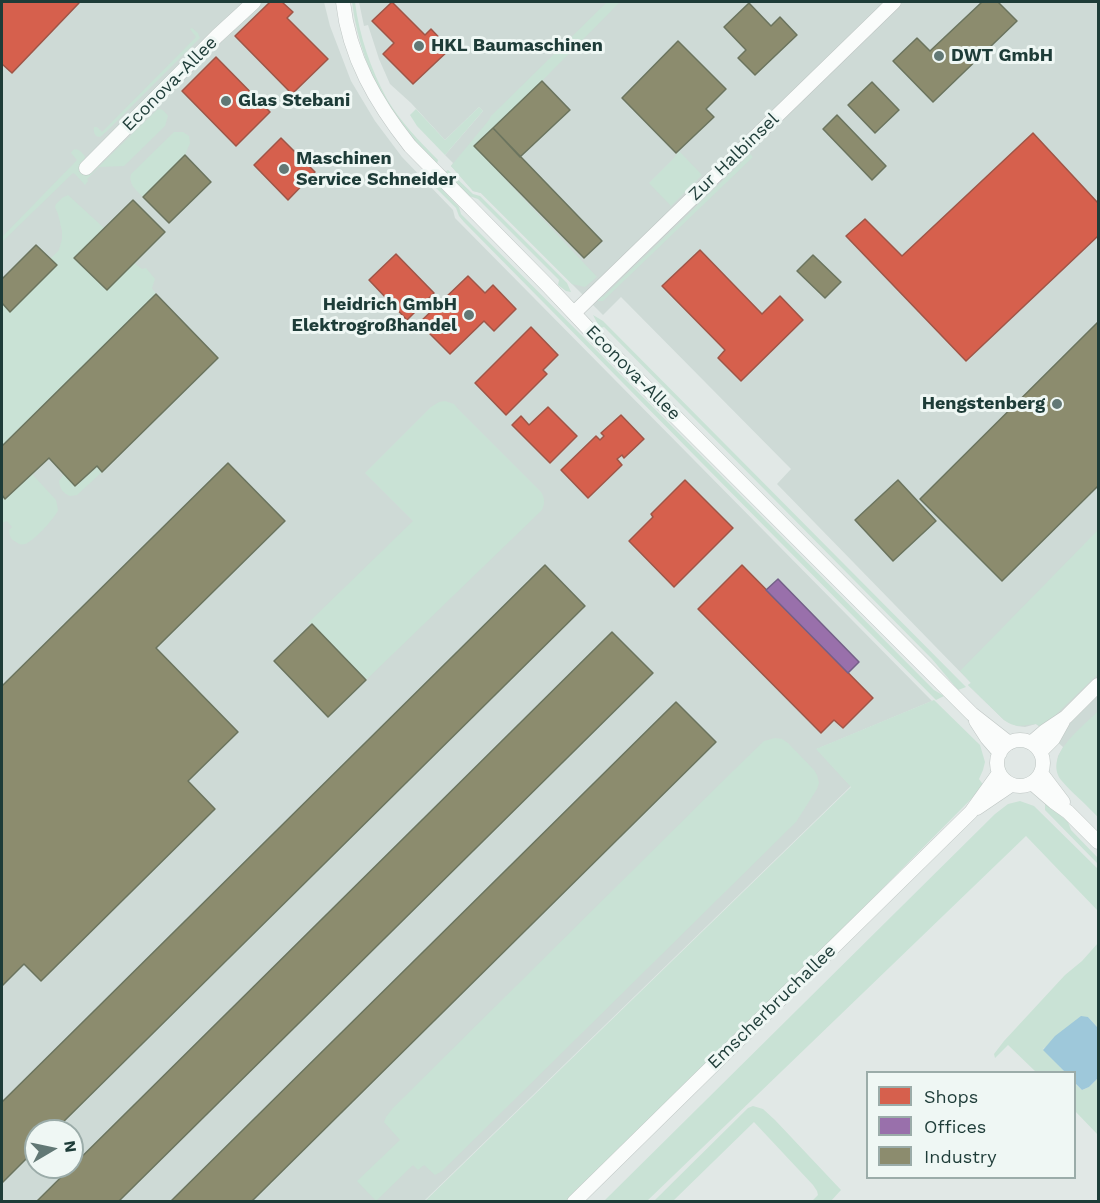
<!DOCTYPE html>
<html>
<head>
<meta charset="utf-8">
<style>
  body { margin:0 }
  #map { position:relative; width:1100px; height:1203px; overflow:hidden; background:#e1e8e6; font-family:"Work Sans",sans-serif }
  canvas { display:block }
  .frame { position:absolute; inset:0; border:3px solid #1e3c38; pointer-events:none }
  .legend { position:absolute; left:866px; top:1071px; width:210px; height:108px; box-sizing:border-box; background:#eff7f4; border:2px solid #9baca9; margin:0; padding:8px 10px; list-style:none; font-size:18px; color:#1e3c38 }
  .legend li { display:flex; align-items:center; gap:12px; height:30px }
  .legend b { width:30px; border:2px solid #9baca9 }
  .north { position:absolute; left:24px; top:1119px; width:60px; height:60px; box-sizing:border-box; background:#eff7f4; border:2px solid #9baca9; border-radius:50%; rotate:81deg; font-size:16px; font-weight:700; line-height:24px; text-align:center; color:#1e3c38 }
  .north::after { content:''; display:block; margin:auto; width:21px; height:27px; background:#627875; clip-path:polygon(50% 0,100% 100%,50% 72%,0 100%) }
</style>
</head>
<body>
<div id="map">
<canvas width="1100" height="1203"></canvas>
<div class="frame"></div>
<ul class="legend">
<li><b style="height:16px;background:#d6604d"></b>Shops</li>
<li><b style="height:16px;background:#9970ab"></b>Offices</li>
<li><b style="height:16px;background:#8c8c6e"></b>Industry</li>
</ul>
<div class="north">N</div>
</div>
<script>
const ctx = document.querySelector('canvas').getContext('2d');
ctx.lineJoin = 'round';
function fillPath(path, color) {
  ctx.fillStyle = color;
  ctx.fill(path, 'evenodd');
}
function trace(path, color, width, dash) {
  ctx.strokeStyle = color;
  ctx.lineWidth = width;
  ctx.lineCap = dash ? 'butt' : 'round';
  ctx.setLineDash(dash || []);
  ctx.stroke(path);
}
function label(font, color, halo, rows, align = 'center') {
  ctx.font = font + ' "Work Sans",sans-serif';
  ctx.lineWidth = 6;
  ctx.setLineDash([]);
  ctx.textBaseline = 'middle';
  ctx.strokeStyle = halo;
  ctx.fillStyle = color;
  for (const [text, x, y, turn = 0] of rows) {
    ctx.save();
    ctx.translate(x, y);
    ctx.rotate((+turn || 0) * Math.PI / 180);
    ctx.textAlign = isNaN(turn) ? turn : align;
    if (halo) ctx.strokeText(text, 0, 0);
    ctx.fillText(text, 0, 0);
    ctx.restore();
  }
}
fillPath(new Path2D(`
  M2 2H324L330 26 351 81 375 121 402 157 453 210 455 218 932 701 817 749 851 786 424 1201 2 1202ZM36 1131H72V1167H36Z
  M359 2H1098V817L1061 779 1057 771V763L1058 756 1063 747 1045 731 1036 724 1025 727 1017 726 1004 720 968 685 971 683 777 484 791 469 621 297 603 315 481 193 473 191 451 166 453 163 445 155 483 111 479 107 445 140 411 103 390 84 379 59 368 25 364 26Z`), '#cedad6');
fillPath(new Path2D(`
  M352 2H355C359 35 371 70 387 99 400 121 419 141 438 160L437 164C422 149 405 133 393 115 371 80 357 42 352 2Z
  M607 2H620L542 81 474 146 597 277 585 287 572 284 481 193 473 191 451 166 489 120 491 116Z
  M192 28 198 33 200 38 106 132 100 137C95 137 93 132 94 127H97L102 132 196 37 190 29Z
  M479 107 483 111 445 155 417 126 410 115 416 109 445 140Z
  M158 109C163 109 165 112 168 116L165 126 124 166 99 167 87 179 88 181 85 185 75 174 73 173 2 242V237L77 160 71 153C75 145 82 152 85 157L84 161 90 173H92Z
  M174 132H183L189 136 190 143 185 155 143 197C136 190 128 184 131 174Z
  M679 151 702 175 671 206 649 183 673 159Z
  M750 154 753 157 603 301H594L599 295 603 297Z
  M448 170 473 194 480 196 567 283 571 292 566 291 558 285 559 280 478 199 469 196 445 172Z
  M437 184 459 207 461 214 934 690 944 696 936 700 464 222 459 216 456 208 434 186Z
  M68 195 104 228 75 258 106 290 134 263 142 269 146 268 155 279 152 288 156 294 2 446V307L3 305 10 311 50 259 59 250 62 239V231L58 214 55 207 56 204 62 198Z
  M593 315 603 321 966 687 958 690 932 659 606 329 604 327 600 328Z
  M445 401 454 404 459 410 541 492C545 499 545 503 542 510L366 680 312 624 308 623 413 521 365 473 431 407 439 402Z
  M97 466 102 472 77 495 70 496C63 493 60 489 59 481L64 474 76 486Z
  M32 474 56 500 58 510C55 518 33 542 25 544 21 545 19 544 16 542 10 539 10 536 9 530L12 527 7 521 2 523V495L6 499Z
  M1098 530V674L1042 728 1036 724C1022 725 1016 729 1004 720L968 685 971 683 960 671Z
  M934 700 980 745 985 762 983 770 979 779 984 786 574 1200 575 1201 424 1202 851 787 816 749Z
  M1098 711V817C1088 806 1070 791 1061 780 1043 755 1083 727 1098 711Z
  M775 738 782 739 788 743 814 770 817 775 819 783 817 789 796 822 442 1171 435 1175 424 1165 418 1170 413 1165 376 1201 357 1181 400 1140 384 1122 386 1117 393 1108 732 772 764 741Z
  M1020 801 1034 806 1098 869V911L1026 836 647 1201H604L995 814 1008 804Z
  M1045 802 1068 822 1071 830 1098 858V864L1045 810Z
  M1098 943V1028L1088 1017 1043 1049 1065 1072H1036L1008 1045 995 1058 994 1054 1004 1041 1065 975 1082 961Z
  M1098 1078V1135L1075 1111 1074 1083 1082 1090 1089 1087Z
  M753 1106 763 1109 775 1120 841 1190 831 1201H812L818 1195 817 1191 813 1185 754 1122 673 1201H654L748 1108Z`), '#c9e2d5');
fillPath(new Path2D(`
  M1081 1016 1088 1017 1098 1028V1078L1089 1087 1082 1090 1075 1083 1074 1072H1065L1043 1050 1055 1036Z`), '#9ec8da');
const shops = new Path2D(`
  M2 2H77L79 3 12 73 2 64Z
  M270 2H282L293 12 287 18 328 59 292 94 235 36Z
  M392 2 425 35 431 29 450 49 413 84 383 54 394 43 372 21Z
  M216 57 270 112 236 146 182 91Z
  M1033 133 1098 203V236L966 361 846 236 865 219 902 256Z
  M281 138 315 172 288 200 254 165Z
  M700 250 762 314 780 296 803 320 741 381 718 358 725 350 662 286Z
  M396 254 434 293 407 320 369 280Z
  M468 276 485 293 493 285 516 309 494 331 484 321 450 354 419 323Z
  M531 327 558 355 543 370 547 374 506 415 475 383Z
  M548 407 577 436 550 463 512 425 521 416 529 425Z
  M621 415 644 439 624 458 622 455 617 459 622 465 588 498 561 470 596 436 600 440 604 436 601 433Z
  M685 480 733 528 674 587 629 541 653 517 651 514Z
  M742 565 873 698 843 728 834 720 821 733 698 609Z`);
fillPath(shops, '#d6604d');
trace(shops, '#9f5547', 1.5);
const offices = new Path2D(`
  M778 579 859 662 848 673 766 590Z`);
fillPath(offices, '#9970ab');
trace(offices, '#746088', 1.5);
const industry = new Path2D(`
  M982 2H998L1017 21 933 102 893 61 917 38 930 51Z
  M749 3 771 26 780 17 797 35 755 75 738 58 746 50 724 27Z
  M678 41 726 89 706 109 714 117 676 153 622 98Z
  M542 81 570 110 520 157 493 128Z
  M872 82 899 110 875 133 848 105Z
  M837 115 886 166 872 180 823 129Z
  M493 128 602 241 584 258 474 146Z
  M185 155 211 182 169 223 143 197Z
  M133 200 165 232 107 290 74 258Z
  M36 245 57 265 10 312 2 303V279Z
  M813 255 841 282 825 298 797 271Z
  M156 294 218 358 102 472 97 466 75 486 49 458 5 499 2 495V446Z
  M1098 322V486L1002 581 920 499Z
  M228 463 285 521 156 648 238 732 188 781 215 809 41 981 24 964 2 986V686Z
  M898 480 936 521 893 561 855 520Z
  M545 565 585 606 54 1131H36V1149L2 1183V1102Z
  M312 624 366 680 328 717 274 661Z
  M612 632 653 673 118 1202H36Z
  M676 702 716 742 251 1202H170Z`);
fillPath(industry, '#8c8c6e');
trace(industry, '#6b745e', 1.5);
const minor = new Path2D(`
  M343 2C349 57 376 103 410 146L549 287 600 341 972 714 1009 743
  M86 168 217 36 254 2
  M574 313 894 2
  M976 721 987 738 1000 753
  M997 763a23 23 0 1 1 46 0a23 23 0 1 1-46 0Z
  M1031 743 1045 731 1066 717 1098 685
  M1040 752 1053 739 1063 721
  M1041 773 1063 802
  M1032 783 1054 802 1068 812 1098 842
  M977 808 1011 785
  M574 1202 971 812 999 773`);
trace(minor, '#bec5c3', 15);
trace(minor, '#fafcfb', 14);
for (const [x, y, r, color] of [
  [419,46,6,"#627875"],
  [939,56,6,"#627875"],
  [226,101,6,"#627875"],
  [284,169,6,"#627875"],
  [469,315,6,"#627875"],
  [1057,404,6,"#627875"]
]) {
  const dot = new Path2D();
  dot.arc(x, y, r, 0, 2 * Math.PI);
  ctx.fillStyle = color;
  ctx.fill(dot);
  trace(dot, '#eff7f4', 2);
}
label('bold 18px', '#1e3c38', '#eff7f4', [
  ["HKL Baumaschinen",431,46],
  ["DWT GmbH",951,56],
  ["Glas Stebani",238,101],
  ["Maschinen",296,159],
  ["Service Schneider",296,180],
  ["Heidrich GmbH",457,305,"right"],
  ["Elektrogroßhandel",457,326,"right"],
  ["Hengstenberg",1045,404,"right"]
], 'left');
label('18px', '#1e3c38', '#eff7f4', [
  ["Econova-Allee",170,84,-45],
  ["Zur Halbinsel",734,157,-44],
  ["Econova-Allee",633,373,45],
  ["Emscherbruchallee",772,1007,-44]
]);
</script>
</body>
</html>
